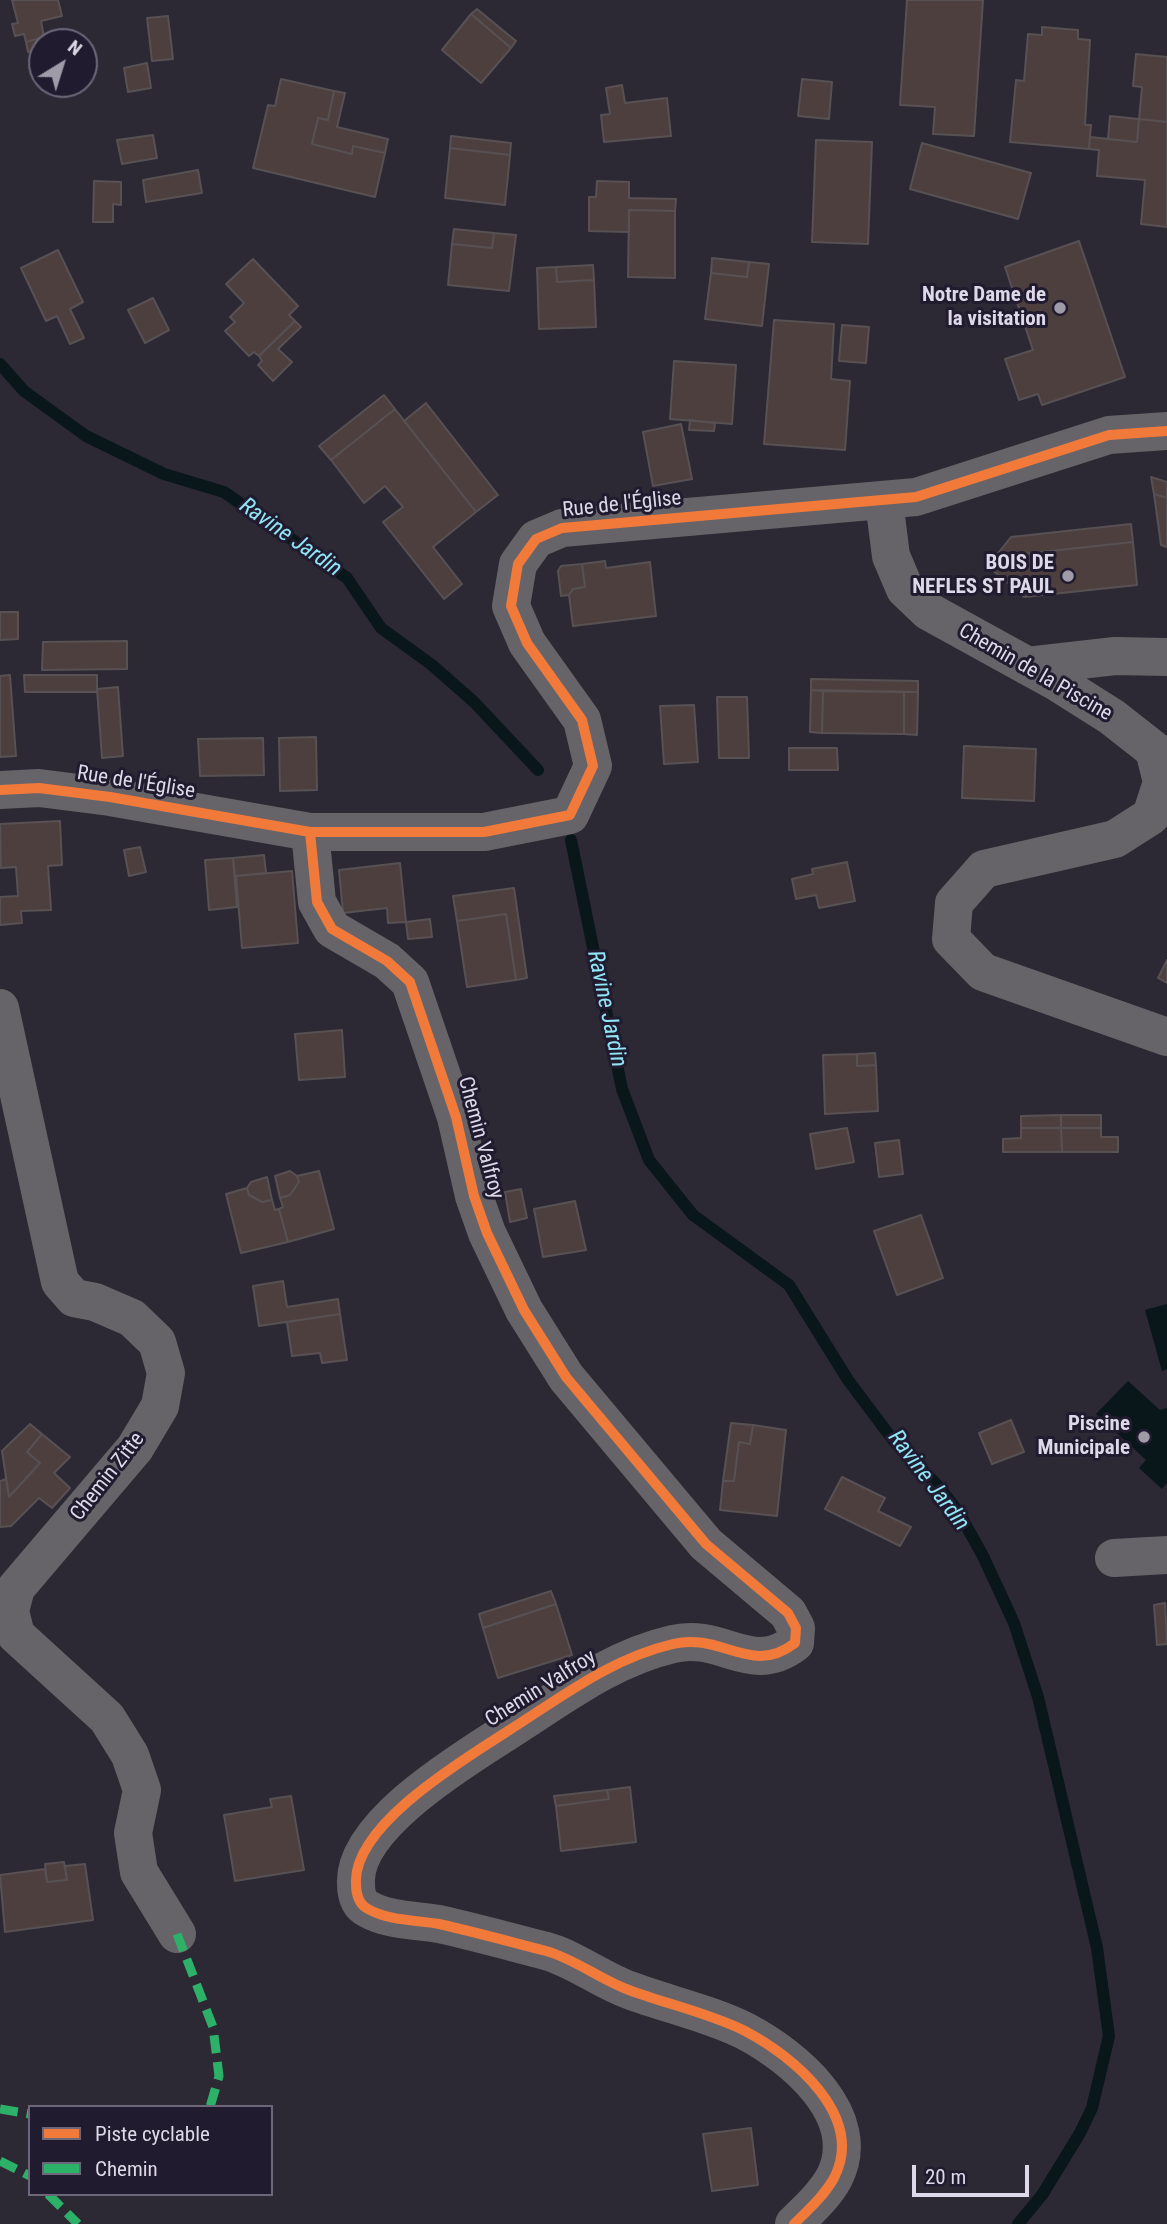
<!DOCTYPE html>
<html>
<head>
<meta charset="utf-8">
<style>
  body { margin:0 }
  #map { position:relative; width:1167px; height:2224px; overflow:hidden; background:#2c2934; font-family:"Roboto Condensed",sans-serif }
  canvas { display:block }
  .legend { position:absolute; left:28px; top:2105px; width:245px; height:91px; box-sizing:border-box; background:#211b2f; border:2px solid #6c6779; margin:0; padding:9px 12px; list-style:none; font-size:21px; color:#ddd9e8 }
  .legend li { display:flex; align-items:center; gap:14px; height:35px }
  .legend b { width:35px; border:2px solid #6c6779 }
  .north { position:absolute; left:28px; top:28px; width:70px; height:70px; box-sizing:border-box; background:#211b2f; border:2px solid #6c6779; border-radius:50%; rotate:38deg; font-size:19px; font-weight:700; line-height:28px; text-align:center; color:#ddd9e8 }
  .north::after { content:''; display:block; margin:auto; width:24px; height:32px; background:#9f9ba9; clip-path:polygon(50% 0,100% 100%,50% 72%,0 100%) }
  .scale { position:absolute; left:912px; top:2165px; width:117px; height:32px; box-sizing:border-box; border:4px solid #ddd9e8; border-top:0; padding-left:9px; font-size:21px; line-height:24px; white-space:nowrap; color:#ddd9e8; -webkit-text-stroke:5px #211b2f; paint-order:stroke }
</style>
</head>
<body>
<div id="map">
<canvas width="1167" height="2224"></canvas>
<ul class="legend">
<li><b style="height:9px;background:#f17a3a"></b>Piste cyclable</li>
<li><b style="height:9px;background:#2db169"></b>Chemin</li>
</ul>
<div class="north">N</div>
<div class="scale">20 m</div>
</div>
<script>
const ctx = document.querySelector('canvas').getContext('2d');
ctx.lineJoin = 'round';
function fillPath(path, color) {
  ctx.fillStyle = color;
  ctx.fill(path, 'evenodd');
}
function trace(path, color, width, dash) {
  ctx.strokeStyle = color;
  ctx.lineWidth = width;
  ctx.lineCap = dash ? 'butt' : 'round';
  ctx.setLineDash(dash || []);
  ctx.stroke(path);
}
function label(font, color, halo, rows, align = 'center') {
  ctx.font = font + ' "Roboto Condensed",sans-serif';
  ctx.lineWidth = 6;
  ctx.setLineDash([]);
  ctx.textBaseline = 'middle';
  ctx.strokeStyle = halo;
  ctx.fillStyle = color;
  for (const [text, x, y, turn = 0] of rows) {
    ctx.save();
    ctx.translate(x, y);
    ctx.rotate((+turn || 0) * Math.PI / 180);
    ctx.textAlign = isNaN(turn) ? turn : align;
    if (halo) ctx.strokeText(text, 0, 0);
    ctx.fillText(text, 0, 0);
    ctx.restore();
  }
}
fillPath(new Path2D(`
  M1167 1304V1369L1162 1371 1145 1310Z
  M1128 1381 1160 1410 1167 1408V1483L1162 1489 1139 1468 1146 1460 1096 1414Z`), '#09161a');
trace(new Path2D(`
  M0 364 24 391 86 436 164 474 224 492 347 578 381 628 432 665 474 702 538 770
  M571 840 622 1089 649 1160 693 1215 789 1285 848 1380 893 1440 939 1487 959 1513 983 1556 1014 1623 1038 1697 1097 1948 1109 2036 1092 2108 1080 2133 1042 2195 1018 2224`), '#09161a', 12);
const building = new Path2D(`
  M12 0H58L62 16 41 21 44 37 26 42 24 34 15 36 12 24 18 23Z
  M907 0H983L974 136 933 134 935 107 900 105Z
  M477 9 516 41 511 48 471 14Z
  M471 14 511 48 481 83 442 50Z
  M168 16 173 59 152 61 147 18Z
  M1042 27 1078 30V39L1090 40 1085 125H1091L1089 149 1010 142 1016 80 1024 81 1028 34 1042 35Z
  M44 37 42 48 28 52 26 42Z
  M1136 54 1167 57V122L1139 119 1142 87 1133 86Z
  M147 63 151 88 128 92 124 68Z
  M281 79 334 91 328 120 318 118 312 144 352 154 353 146 385 153 375 197 253 168 268 105 275 106Z
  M802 79 832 82 829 119 798 116Z
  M622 85 625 103 667 98 671 136 604 142 601 115 610 114 606 88Z
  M334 91 345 93 337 127 388 139 385 153 353 146 352 154 312 144 318 118 328 120Z
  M1110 116 1139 119 1137 142 1108 139Z
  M1139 119 1167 122V227L1141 224 1145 180 1097 176 1099 150 1089 149 1090 137 1137 142Z
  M153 135 157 158 122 164 117 140Z
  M451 136 511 143 510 155 450 148Z
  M816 140 872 142 868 244 812 242Z
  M922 143 1031 173 1018 219 910 189Z
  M450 148 510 155 505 205 445 198Z
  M198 170 202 193 146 202 143 180Z
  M94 181 121 182V205L113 204V222H93Z
  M597 181 629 182V198L676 199 675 211 629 210V232L589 231V197H596Z
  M629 210 675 211V278L628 277Z
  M454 229 494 233 492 248 452 244Z
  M494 233 516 235 509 291 448 285 452 244 492 248Z
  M1079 241 1125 377 1042 405 1038 394 1019 400 1005 359 1033 350 1005 267Z
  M58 250 83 302 70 309 84 338 70 344 57 316 46 321 21 268Z
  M712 258 749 262 747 277 711 273Z
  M253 259 298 306 289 315 295 321 259 356 254 352 249 356 225 331 235 322 230 317 244 303 226 284Z
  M749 262 769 264 762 326 705 319 711 273 747 277Z
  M593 265 594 280 557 282 556 267Z
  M556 267 557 282 594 280 596 327 539 329 537 268Z
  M153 298 169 330 145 343 128 310Z
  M774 320 834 324 831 379 850 381 845 450 764 444Z
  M295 321 301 327 278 349 292 362 273 381 258 365 262 361 259 356Z
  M842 325 869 327 866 363 839 361Z
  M674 361 736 365 732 424 670 419Z
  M384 395 395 409 331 460 319 446Z
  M426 403 498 495 476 512 404 421Z
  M395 409 476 512 433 547 462 584 444 599 383 522 403 507 385 486 364 503 331 460Z
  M690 420 715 423 714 431 689 430Z
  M681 424 692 479 653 486 643 432Z
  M1151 477 1167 482V498L1154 494Z
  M1154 494 1167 498V547L1161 545Z
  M1131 524 1133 542 995 557 1011 537Z
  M1133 542 1137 585 1024 597 989 567 995 557Z
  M605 561 606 568 650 562 656 616 573 626 569 595 573 589 585 587 582 564Z
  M582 564 585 587 573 589 569 595 561 596 558 571 561 566Z
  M0 612H18V639L0 640Z
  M127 641V669L42 670 43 642Z
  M10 675 16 756 0 757V676Z
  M24 675H97V692H25Z
  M811 679 918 681V692L811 690Z
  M118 687 123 756 102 758 97 689Z
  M811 690 823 691 822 733 810 732Z
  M823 691 904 692V734L822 733Z
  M904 692H918L917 735 904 734Z
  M717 697H747L749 758H719Z
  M694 705 698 762 664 764 660 706Z
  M316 737 317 790 280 791 279 738Z
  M263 738 264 775 200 776 198 739Z
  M964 746 1036 749 1034 801 962 798Z
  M789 748H837L838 770H789Z
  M60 821 62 865 48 866 51 910 21 911 22 923 0 925V897L18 896 16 867 1 868 0 824Z
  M140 847 146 872 129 876 124 850Z
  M264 855 266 873 235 876 233 858Z
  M233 858 237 907 209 910 205 860Z
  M847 862 855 901 819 908 816 895 796 899 792 879 813 874 812 869Z
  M400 863 406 922 388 923 387 908 343 913 339 870Z
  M292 871 298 943 242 948 236 876Z
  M514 888 527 978 516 980 506 914 457 921 453 896Z
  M506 914 516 980 467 987 457 921Z
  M430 919 432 937 408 939 406 922Z
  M1167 960V983L1158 978Z
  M342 1030 345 1077 299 1080 295 1034Z
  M875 1053 876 1065 857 1066V1054Z
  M857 1054V1066L876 1065 878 1111 825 1114 823 1055Z
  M1061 1115H1101V1128H1061Z
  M1061 1115V1128H1021V1116Z
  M847 1128 854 1162 816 1169 810 1134Z
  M1021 1128H1061L1062 1152H1003V1139L1021 1138Z
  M1061 1128H1101V1137H1118V1152H1062Z
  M899 1140 903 1174 879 1177 875 1143Z
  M290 1171 297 1176 299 1182 290 1195 280 1198 275 1176Z
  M319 1171 334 1229 288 1242 279 1209 283 1207 280 1198 290 1195 299 1182 297 1176Z
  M267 1177 272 1200 262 1202 249 1195 247 1188 251 1182Z
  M247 1188 249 1195 262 1202 272 1200 275 1210 279 1209 288 1242 241 1253 226 1194Z
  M521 1189 527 1218 510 1222 505 1192Z
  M575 1201 586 1250 543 1257 534 1209Z
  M921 1215 943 1278 897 1295 874 1231Z
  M283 1281 287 1307 338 1299 340 1314 259 1326 253 1286Z
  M340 1314 347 1360 322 1363 320 1353 292 1356 287 1322Z
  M1011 1420 1024 1452 992 1464 979 1433Z
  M731 1423 753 1425 750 1444 739 1442 734 1481H723Z
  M30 1424 42 1434 27 1452 40 1463 9 1497 2 1451Z
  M753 1425 786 1430 777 1516 720 1510 723 1481H734L739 1442 750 1444Z
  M42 1434 70 1457 54 1473 70 1488 52 1508 39 1498 11 1526 0 1527V1481L6 1479 9 1497 40 1463 27 1452Z
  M842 1477 885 1498 878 1511 911 1527 900 1546 825 1509Z
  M551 1591 556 1604 483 1628 479 1614Z
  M1165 1603 1167 1644 1157 1645 1154 1605Z
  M556 1604 572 1655 498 1678 483 1628Z
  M630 1787 636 1842 561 1851 556 1806 609 1799 607 1790Z
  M607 1790 609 1799 556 1806 554 1796Z
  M291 1796 304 1870 235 1881 224 1815 272 1807 270 1799Z
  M64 1862 67 1880 47 1882 45 1864Z
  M85 1864 93 1920 5 1932 0 1875 45 1869 47 1882 67 1880 65 1866Z
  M751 2128 758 2185 712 2191 703 2134Z`);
fillPath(building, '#4e3f3f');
trace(building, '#575154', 2);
trace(new Path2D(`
  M884 501 891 556 905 589 928 611 1055 681 1112 717 1154 750 1162 782 1151 816 1115 839 984 869 954 903 951 939 983 972 1167 1037
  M1027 666 1115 656 1167 657
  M0 790 39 788 110 797 310 832H484L570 815 593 766 582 720 527 643 511 606 518 564 536 539 562 528 916 497 1109 435 1167 431
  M310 832 317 902 332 929 387 961 410 982 456 1117 474 1196 487 1233 524 1310 566 1377 706 1544 788 1613 796 1628 795 1643C751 1677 722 1632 673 1644 612 1658 563 1696 511 1729 468 1757 353 1824 356 1883 356 1894 358 1904 368 1909 389 1921 416 1920 439 1924 475 1932 511 1942 546 1951 575 1959 601 1980 629 1990 666 2004 709 2013 745 2031 793 2056 866 2116 834 2178 824 2196 808 2210 794 2224
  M0 1008 60 1282 74 1298 95 1302 132 1318 157 1342 166 1373 160 1406 135 1448 16 1588 10 1611 16 1635 107 1718 130 1755 142 1790 133 1833 139 1872 177 1934
  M1114 1558 1167 1555`), '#676469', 38);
trace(new Path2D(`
  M177 1934 213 2027 219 2076 210 2107
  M0 2109 30 2114
  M0 2161 30 2176
  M48 2194 78 2224`), '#2db169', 9, [18, 9]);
trace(new Path2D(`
  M0 790 39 788 110 797 310 832H484L570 815 593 766 582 720 527 643 511 606 518 564 536 539 562 528 916 497 1109 435 1167 431
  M310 832 317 902 332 929 387 961 410 982 456 1117 474 1196 487 1233 524 1310 566 1377 706 1544 788 1613 796 1628 795 1643C751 1677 722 1632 673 1644 612 1658 563 1696 511 1729 468 1757 353 1824 356 1883 356 1894 358 1904 368 1909 389 1921 416 1920 439 1924 475 1932 511 1942 546 1951 575 1959 601 1980 629 1990 666 2004 709 2013 745 2031 793 2056 866 2116 834 2178 824 2196 808 2210 794 2224`), '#f17a3a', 10);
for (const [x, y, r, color] of [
  [1060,308,7,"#9f9ba9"],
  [1068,576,7,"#9f9ba9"],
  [1144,1437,7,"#9f9ba9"]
]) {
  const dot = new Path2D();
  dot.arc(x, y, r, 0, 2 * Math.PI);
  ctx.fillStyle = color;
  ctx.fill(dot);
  trace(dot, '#211b2f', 2.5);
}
label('bold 21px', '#ddd9e8', '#211b2f', [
  ["Notre Dame de",1046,296],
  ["la visitation",1046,320],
  ["BOIS DE",1054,564],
  ["NEFLES ST PAUL",1054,588],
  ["Piscine",1130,1425],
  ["Municipale",1130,1449]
], 'right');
label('21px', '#ddd9e8', '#211b2f', [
  ["Rue de l'Église",622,505,-6],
  ["Chemin de la Piscine",1035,673,30],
  ["Rue de l'Église",136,783,9],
  ["Chemin Valfroy",480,1138,75],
  ["Chemin Zitte",108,1477,-52],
  ["Chemin Valfroy",541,1689,-32]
]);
label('italic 23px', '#90e6f6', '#211b2f', [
  ["Ravine Jardin",290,538,35],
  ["Ravine Jardin",606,1009,78],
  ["Ravine Jardin",928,1481,53]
]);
</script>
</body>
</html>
